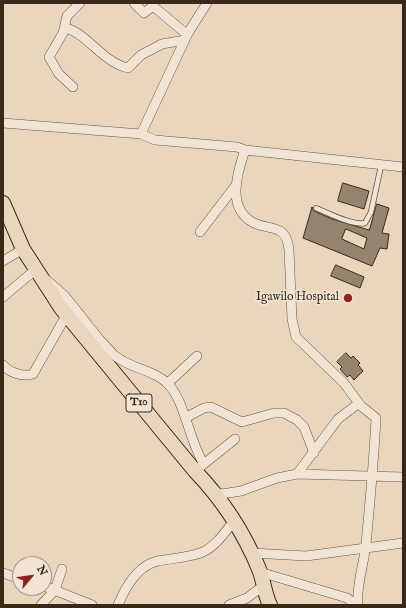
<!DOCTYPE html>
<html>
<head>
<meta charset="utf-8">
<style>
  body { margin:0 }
  #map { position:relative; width:406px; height:608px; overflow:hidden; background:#e9d6bd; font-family:"IM FELL English",serif }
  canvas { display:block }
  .frame { position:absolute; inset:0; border:4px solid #39291b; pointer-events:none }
  .north { position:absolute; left:12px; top:556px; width:40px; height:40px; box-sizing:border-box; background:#f1e4d4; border:1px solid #a7998a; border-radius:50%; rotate:61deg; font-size:11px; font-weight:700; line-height:16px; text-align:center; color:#39291b }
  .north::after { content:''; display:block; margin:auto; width:14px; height:18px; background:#8f2418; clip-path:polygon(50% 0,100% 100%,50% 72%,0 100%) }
</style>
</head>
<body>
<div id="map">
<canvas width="406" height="608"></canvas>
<div class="frame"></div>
<div class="north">N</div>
</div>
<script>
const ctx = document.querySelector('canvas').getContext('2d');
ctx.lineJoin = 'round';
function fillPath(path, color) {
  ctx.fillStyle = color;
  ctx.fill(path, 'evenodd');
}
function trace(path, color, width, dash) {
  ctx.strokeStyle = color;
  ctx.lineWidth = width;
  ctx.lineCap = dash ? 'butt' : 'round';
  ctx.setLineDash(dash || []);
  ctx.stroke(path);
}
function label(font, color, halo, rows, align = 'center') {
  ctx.font = font + ' "IM FELL English",serif';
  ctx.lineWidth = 3;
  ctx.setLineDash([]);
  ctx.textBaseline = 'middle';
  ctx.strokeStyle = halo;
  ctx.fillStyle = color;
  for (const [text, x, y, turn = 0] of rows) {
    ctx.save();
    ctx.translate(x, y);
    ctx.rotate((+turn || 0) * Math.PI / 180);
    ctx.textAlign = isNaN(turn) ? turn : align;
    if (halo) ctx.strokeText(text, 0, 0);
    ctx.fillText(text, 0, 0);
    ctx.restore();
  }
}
const building = new Path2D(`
  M343 183 369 191 364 209 338 201Z
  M377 204 389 208 382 233 389 234 387 249 380 248 372 266 303 238 312 207 314 211 332 219 369 230ZM346 229 367 238 364 249 342 239Z
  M336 265 364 277 360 288 331 276Z
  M346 353 351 358 353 356 360 363 358 365 363 371 354 380 350 375 347 377 340 369 342 367 337 362Z`);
fillPath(building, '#95836f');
trace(building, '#39291b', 1);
const service = new Path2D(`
  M316 208C328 213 353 226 365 223L371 212 381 166`);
const minor = new Path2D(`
  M134 3 144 13 153 6 184 32H189
  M65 28C86 32 102 62 128 68L141 55 162 44 185 40
  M73 87 59 74 49 57 63 33 67 16 80 3
  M3 123 141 134 155 140 237 147 245 150 403 167
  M141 134 188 33 207 3
  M245 150C237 173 226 209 254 223 262 227 273 227 280 231 287 235 288 243 289 250L292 319 296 337 344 383 361 406 376 418C374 460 370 502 366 544 364 564 356 585 358 605
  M200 232 236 185
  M3 261 23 249
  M3 297 35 270 65 296 100 340 114 355C130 369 153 369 168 384 185 401 189 441 204 464
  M3 365C10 373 23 377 33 374L67 314
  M168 383 197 356
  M185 418 204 408 211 407 242 422 274 413H284L297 420 304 427 314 453
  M200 467 235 439
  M297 474 338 419 359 403
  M215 492 222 494 241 491 277 478 297 474 403 477
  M252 553 306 556 403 543
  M260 572 347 598 356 605
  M3 573 20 579
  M44 586 92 605
  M41 605 55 590 62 569
  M118 605C125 588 138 565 158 561 173 558 188 558 203 552 216 546 225 532 233 522
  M229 605 247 598 263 586`);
const trunk = new Path2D(`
  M3 203 23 249 61 308 195 471C222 499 244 533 259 569 264 581 264 593 270 605`);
trace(service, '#655444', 6);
trace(minor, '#655444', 10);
trace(trunk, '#39291b', 16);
trace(service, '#f1e4d4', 4.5);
trace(minor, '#f1e4d4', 9);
trace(trunk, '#e9d6bd', 14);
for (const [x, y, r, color] of [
  [348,298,5,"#8f2418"]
]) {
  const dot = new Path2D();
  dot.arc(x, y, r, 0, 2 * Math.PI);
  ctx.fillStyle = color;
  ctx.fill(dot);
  trace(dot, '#f1e4d4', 1.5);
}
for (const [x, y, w] of [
  [139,403,26]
]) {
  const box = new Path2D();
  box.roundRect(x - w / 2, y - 9, w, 18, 3);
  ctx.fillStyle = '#f1e4d4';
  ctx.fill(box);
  trace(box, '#39291b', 1);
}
label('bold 11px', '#39291b', null, [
  ["T10",139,403]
]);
label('12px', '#39291b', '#f1e4d4', [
  ["Igawilo Hospital",339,298]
], 'right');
</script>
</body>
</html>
